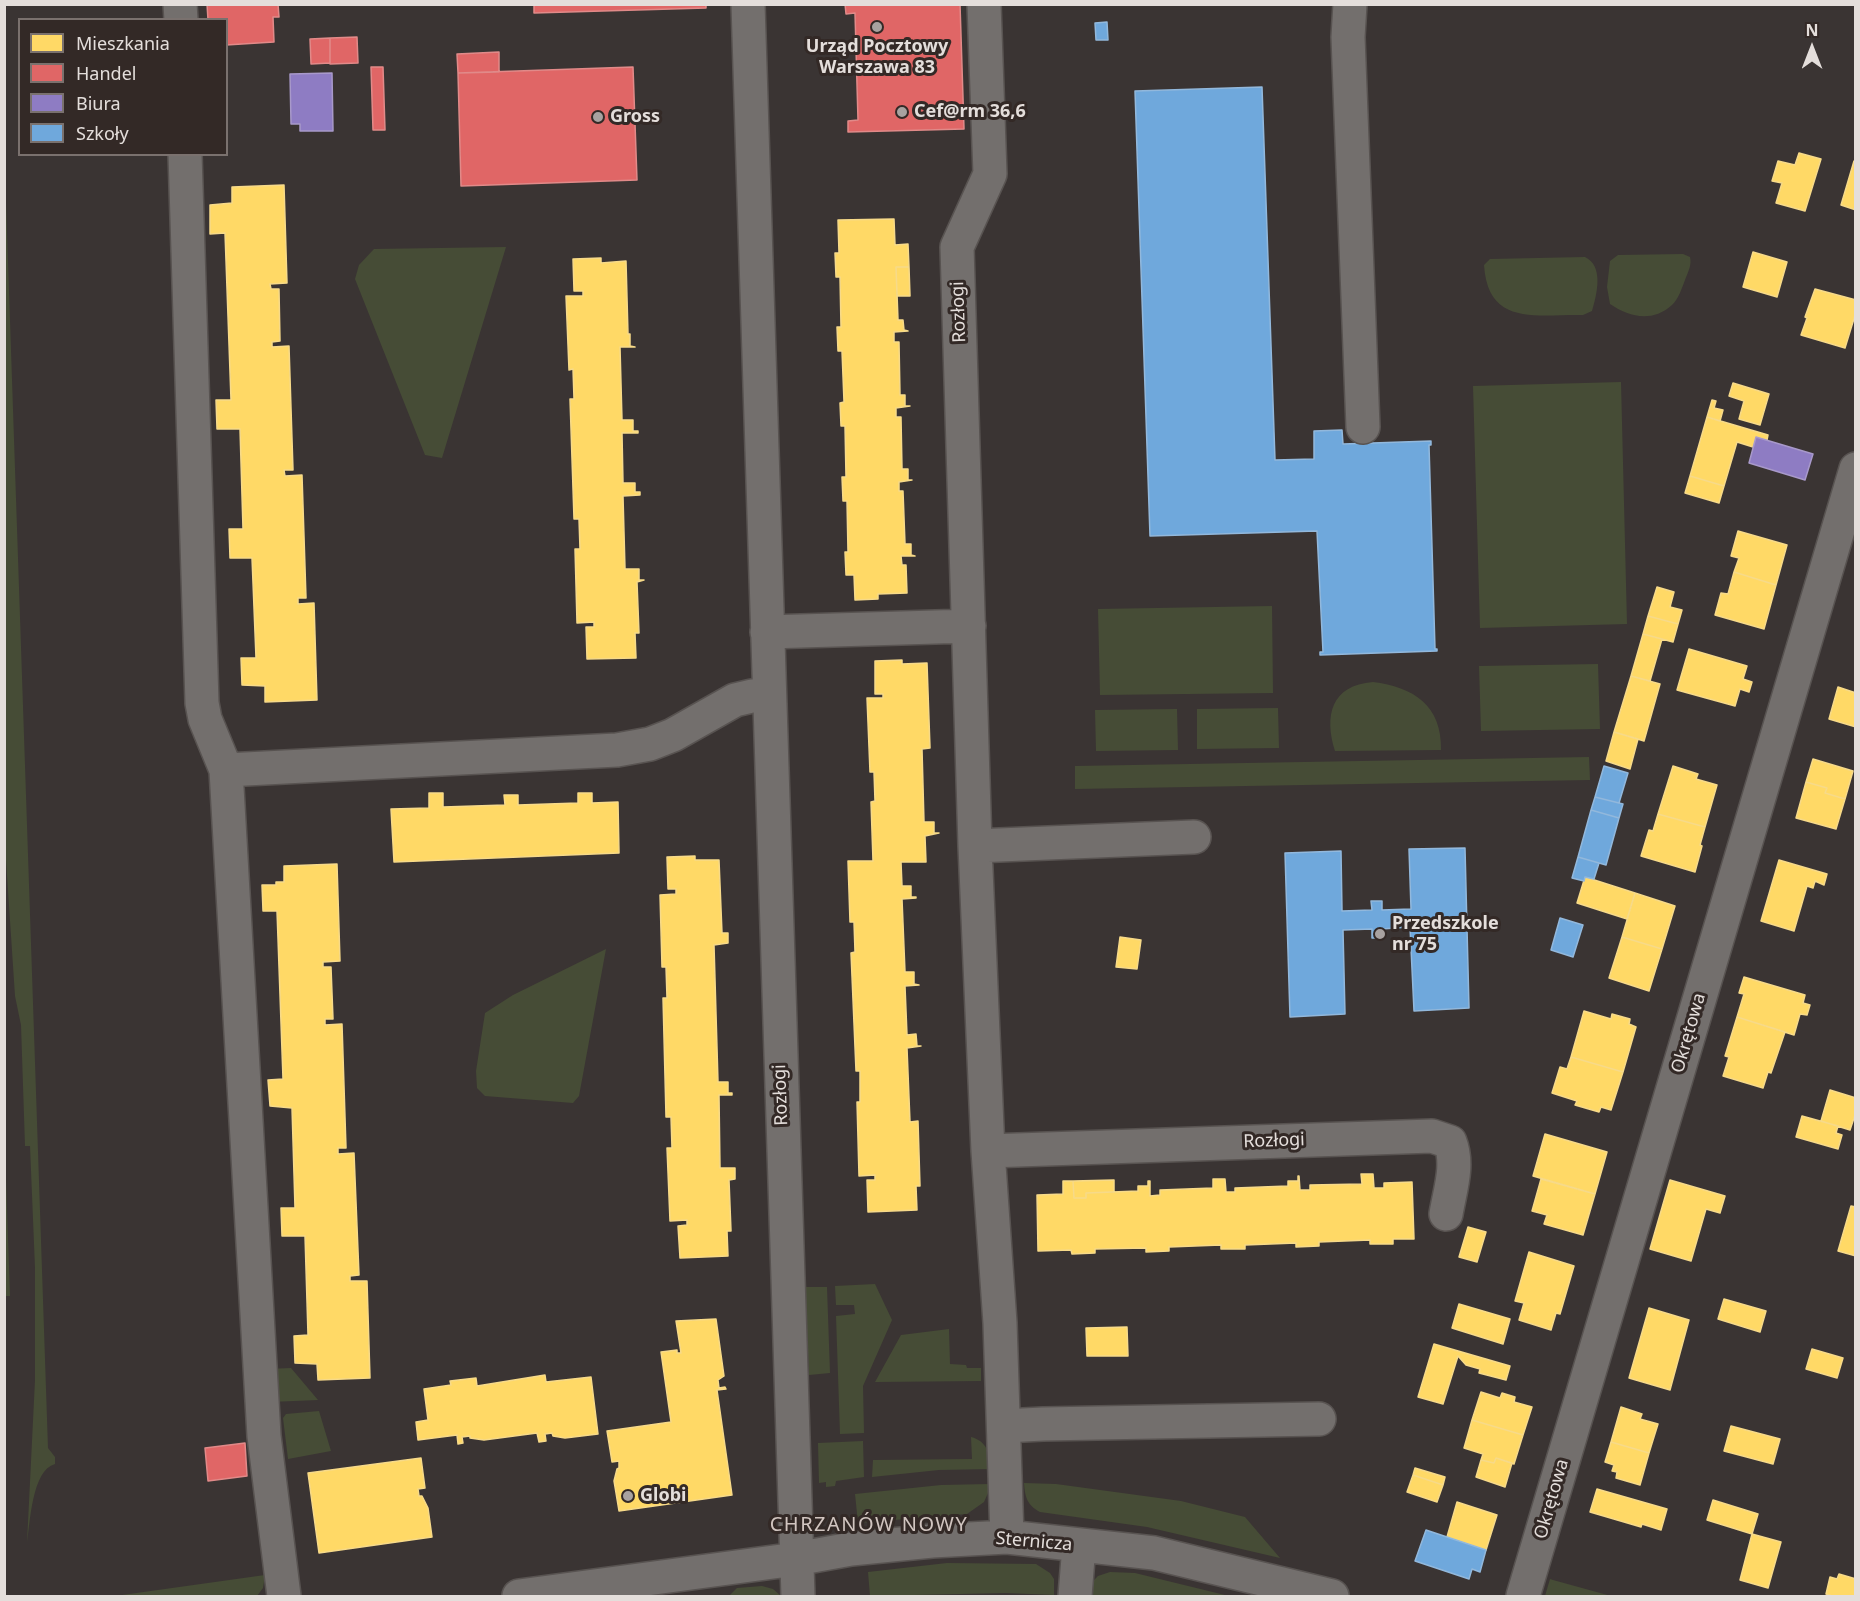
<!DOCTYPE html>
<html>
<head>
<meta charset="utf-8">
<style>
  body { margin:0 }
  #map { position:relative; width:1860px; height:1601px; overflow:hidden; background:#3a3433; font-family:"Noto Sans",sans-serif }
  canvas { display:block }
  .frame { position:absolute; inset:0; border:6px solid #e4dedb; pointer-events:none }
  .legend { position:absolute; left:18px; top:18px; width:210px; height:138px; box-sizing:border-box; background:#332926; border:2px solid #7a716e; margin:0; padding:8px 10px; list-style:none; font-size:18px; color:#e4dedb }
  .legend li { display:flex; align-items:center; gap:12px; height:30px }
  .legend b { width:30px; border:2px solid #7a716e }
  .north { position:absolute; left:1782px; top:18px; width:60px; height:60px; -webkit-text-stroke:4px #332926; paint-order:stroke; rotate:0deg; font-size:16px; font-weight:700; line-height:24px; text-align:center; color:#e4dedb }
  .north::after { content:''; display:block; margin:auto; width:21px; height:27px; background:#e4dedb; clip-path:polygon(50% 0,100% 100%,50% 72%,0 100%) }
</style>
</head>
<body>
<div id="map">
<canvas width="1860" height="1601"></canvas>
<div class="frame"></div>
<ul class="legend">
<li><b style="height:16px;background:#ffd966"></b>Mieszkania</li>
<li><b style="height:16px;background:#e06666"></b>Handel</li>
<li><b style="height:16px;background:#8e7cc3"></b>Biura</li>
<li><b style="height:16px;background:#6fa8dc"></b>Szkoły</li>
</ul>
<div class="north">N</div>
</div>
<script>
const ctx = document.querySelector('canvas').getContext('2d');
ctx.lineJoin = 'round';
function fillPath(path, color) {
  ctx.fillStyle = color;
  ctx.fill(path, 'evenodd');
}
function trace(path, color, width, dash) {
  ctx.strokeStyle = color;
  ctx.lineWidth = width;
  ctx.lineCap = dash ? 'butt' : 'round';
  ctx.setLineDash(dash || []);
  ctx.stroke(path);
}
function label(font, color, halo, rows, align = 'center') {
  ctx.font = font + ' "Noto Sans",sans-serif';
  ctx.lineWidth = 6;
  ctx.setLineDash([]);
  ctx.textBaseline = 'middle';
  ctx.strokeStyle = halo;
  ctx.fillStyle = color;
  for (const [text, x, y, turn = 0] of rows) {
    ctx.save();
    ctx.translate(x, y);
    ctx.rotate((+turn || 0) * Math.PI / 180);
    ctx.textAlign = isNaN(turn) ? turn : align;
    if (halo) ctx.strokeText(text, 0, 0);
    ctx.fillText(text, 0, 0);
    ctx.restore();
  }
}
fillPath(new Path2D(`
  M5 172 48 1448 55 1457V1464C32 1470 30 1523 27 1543L35 1380V1268L30 1146H25L21 1025 15 996 4 830Z
  M506 247 442 458 425 455 355 279 359 265 374 249Z
  M1683 254 1690 257C1692 265 1688 272 1685 280 1682 288 1678 300 1672 305 1652 323 1629 317 1610 304L1607 287 1610 261 1618 255Z
  M1585 257C1604 266 1597 294 1592 311L1583 315C1537 314 1488 327 1484 265L1490 259Z
  M1621 382 1627 624 1480 628 1473 386Z
  M1272 606 1273 693 1100 695 1098 609Z
  M1598 664 1600 729 1481 731 1479 666Z
  M1373 682C1413 687 1442 705 1441 750L1335 751C1324 716 1331 685 1373 682Z
  M1278 708 1279 748 1197 749V709Z
  M1177 709 1178 750 1096 751 1095 710Z
  M1589 757 1590 780 1075 789V766Z
  M606 949 579 1096 573 1103 485 1096 477 1088 476 1071 485 1013 513 995Z
  M5 1149 10 1296H5L4 1292Z
  M875 1284 892 1320 863 1386 864 1433 840 1434 836 1316 855 1314 854 1305H836L835 1286Z
  M805 1287H827L830 1373 809 1375Z
  M949 1329 950 1364 966 1365 967 1368H981V1381L875 1382 901 1335Z
  M291 1368 318 1400 270 1402 268 1369Z
  M319 1411 331 1451 288 1459 283 1418 286 1414Z
  M971 1437C987 1441 990 1454 992 1469L939 1470 872 1477 873 1460 972 1459Z
  M863 1441 864 1477 836 1481 835 1486 826 1487V1482L819 1483 818 1443Z
  M1024 1483 1056 1484 1181 1501 1245 1517 1280 1558 1147 1527 1040 1512C1027 1505 1025 1497 1024 1483Z
  M989 1484 988 1493 984 1502 967 1514 858 1523 855 1494 941 1485Z
  M947 1563 1036 1564 1050 1573 1054 1579V1595L1006 1593 870 1596 868 1572Z
  M1110 1572 1135 1573 1229 1596H1090L1091 1583 1098 1576Z
  M265 1575 263 1588 257 1596H115Z
  M1550 1579 1553 1580 1611 1596H1545Z
  M762 1586 773 1589 781 1596H729L737 1588Z`), '#464c36');
const homes = new Path2D(`
  M1799 153 1821 159 1805 211 1776 203 1782 183 1772 181 1778 161 1795 165Z
  M1854 161H1856V210L1841 205Z
  M284 185 287 283 270 284 271 289H279L280 341 272 342V347L289 346 293 470H284L285 476 302 475 306 598H298V604L314 603 317 700 265 702V686L242 685 241 658H256L252 558H230L229 529H243L240 429H217L216 400H231L225 233 210 234V205L232 203V187Z
  M894 219 895 245 908 244 909 267H896L898 320H903L904 330 908 331 894 332V342H899L900 395H905V406H910L896 408V417H901L902 469H908V480H912L899 482V491H903L905 544H911V555L915 556H901L902 565H906L907 593 878 594V599L855 600 854 575H846L845 552H848L847 501H843L842 477H846L845 426H841L840 403 844 402 842 351H838L837 327H841L840 277H836L835 253H839L838 220Z
  M1753 252 1787 262 1777 297 1743 287Z
  M601 258V263L626 261 628 334H630V346L635 347H620L622 420H633V431H638V433H622L623 483H635V492H640V495L623 496 625 569H639V580H644L637 582 639 633H635L636 658 587 659 586 627H594V622L577 623 575 549H580L579 519H574L570 399H574L573 369 569 370 566 296H583V291H574L573 259Z
  M896 267H909L910 296H897Z
  M1815 289 1856 300V312L1845 348 1801 335 1807 318 1805 317Z
  M1733 383 1769 394 1760 425 1739 419 1744 401 1729 396Z
  M1712 400 1716 401 1714 408 1723 410 1720 421 1707 417Z
  M1707 417 1768 435 1767 440 1756 437 1753 447 1737 442 1724 486 1690 476Z
  M1690 476 1724 486 1719 503 1685 493Z
  M1738 531 1787 545 1776 585 1734 572 1739 558 1731 556Z
  M1734 572 1776 585 1764 629 1715 615 1721 593 1728 594Z
  M1657 587 1674 592 1670 607 1682 610 1678 624 1648 616Z
  M1648 616 1678 624 1673 642 1643 634Z
  M1643 634 1662 639 1650 681 1631 676Z
  M1689 649 1747 666 1743 679 1752 682 1749 692 1740 689 1735 706 1677 690Z
  M902 660V664L927 663 930 748 922 749 924 822H934V833H939L925 836 926 862H901L902 886H911V897H916V898L902 899 905 972H914V984L919 985 905 986 907 1035 916 1034 917 1046H921L907 1048 910 1122 918 1121 920 1186H916L917 1210 868 1212 867 1180H875V1175L859 1176 857 1102H860V1071H856L851 953 855 952 854 922H850L848 861H873L871 802 875 801 874 772H870L867 698H883V694H875V661Z
  M1631 676 1660 684 1644 741 1614 732Z
  M1838 687 1856 693V727L1829 719Z
  M1614 732 1638 739 1630 769 1606 761Z
  M1813 759 1853 771 1845 799 1825 793 1827 788 1806 782Z
  M1673 766 1698 774 1696 779 1717 785 1705 827 1658 814Z
  M1806 782 1827 788 1825 793 1845 799 1836 829 1796 818Z
  M429 793H443V807L505 805 504 795H518V805L578 803V793H592V803L618 802 619 853 394 862 391 809 429 808Z
  M1658 814 1705 827 1700 845 1702 846 1695 872 1641 856 1649 830 1653 831Z
  M695 856V860H719L722 933H728V943L714 945 718 1082H728V1093H732V1095H719L720 1168H735V1179L729 1180 731 1231H727L728 1256 680 1258 678 1226 687 1225V1220L670 1221 667 1148H672L671 1117H666L663 998H667L666 967H662L660 895 676 894V889H668L667 857Z
  M1779 860 1827 874 1824 885 1815 881 1813 888 1807 886 1794 931 1761 921Z
  M337 864 340 961 323 962V967H331L333 1019H325V1025L342 1024 346 1148H338V1154L354 1153 359 1275 350 1276V1281H367L370 1378 318 1380 317 1364 295 1363 294 1336 308 1335 305 1236H282L281 1208H295L292 1108 270 1106 268 1080 283 1079 277 911H263L262 885H276V882H284V866Z
  M1585 877 1635 893 1627 919 1577 903Z
  M1635 893 1675 906 1662 949 1622 937Z
  M1120 937 1141 940 1137 969 1116 967Z
  M1622 937 1662 949 1649 991 1609 978Z
  M1744 977 1805 995 1803 1003 1810 1005 1807 1015 1800 1014 1794 1035 1737 1017 1744 994 1739 993Z
  M1584 1011 1611 1019 1612 1014 1630 1019 1629 1024 1636 1027 1623 1072 1571 1057Z
  M1737 1017 1785 1032 1771 1073 1768 1072 1763 1088 1723 1076 1729 1057 1725 1056Z
  M1571 1057 1623 1072 1611 1110 1601 1107 1599 1112 1575 1105 1577 1101 1552 1093 1560 1067 1567 1069Z
  M1830 1090 1856 1098V1112L1850 1130 1821 1121Z
  M1802 1116 1838 1126 1836 1133 1842 1135 1838 1149 1796 1137Z
  M1545 1134 1607 1152 1595 1194 1533 1176Z
  M1361 1174H1373L1374 1188H1384V1183L1412 1182 1414 1239H1393V1244H1370V1240L1319 1242V1246L1296 1247V1243L1245 1245V1249H1221V1245L1169 1247V1251L1146 1252V1248L1095 1249V1253L1072 1254 1071 1250 1038 1251 1037 1195 1063 1194V1181H1073L1074 1198H1086V1193L1138 1191V1186H1148V1181H1150V1196L1160 1195V1190L1213 1188V1179H1225L1226 1192H1235V1188L1288 1186V1181H1298V1176H1299L1300 1190H1310V1185L1362 1184Z
  M1541 1179 1595 1194 1583 1235 1544 1224 1547 1215 1532 1211Z
  M1114 1180V1192L1086 1193V1198H1074L1073 1181Z
  M1670 1180 1725 1196 1720 1213 1706 1209 1691 1261 1650 1249Z
  M1851 1206 1856 1207V1256L1838 1251Z
  M1468 1227 1486 1232 1477 1262 1459 1257Z
  M1529 1252 1574 1266 1560 1314 1556 1313 1551 1330 1519 1320 1524 1303 1515 1301Z
  M1724 1299 1766 1311 1760 1332 1718 1319Z
  M1459 1304 1510 1319 1503 1344 1452 1328Z
  M1649 1308 1689 1320 1670 1390 1629 1378Z
  M716 1319 724 1376 718 1380 719 1388 725 1387 726 1389 717 1390 732 1495 619 1511 614 1481 617 1469 619 1468V1461L612 1462 607 1431 671 1422 661 1352 677 1350V1353H681L676 1321Z
  M1127 1327 1128 1356H1087L1086 1328Z
  M1434 1344 1510 1366 1506 1380 1479 1373 1480 1369 1466 1365 1458 1356 1443 1404 1418 1397Z
  M1812 1349 1843 1358 1837 1378 1806 1369Z
  M545 1375 546 1382 591 1377 598 1434 565 1438 553 1436 552 1433 545 1434 546 1441 539 1442 537 1433 484 1440 470 1438V1436L462 1437 463 1443 458 1444 457 1435 418 1440 416 1422 428 1420 424 1389 451 1385 450 1381 476 1378 477 1386Z
  M1481 1392 1500 1398 1502 1393 1515 1397 1514 1402 1532 1407 1523 1435 1472 1420Z
  M1621 1407 1642 1414 1640 1419 1658 1424 1649 1453 1611 1442Z
  M1472 1420 1523 1435 1514 1464 1496 1458 1494 1463 1481 1460 1483 1454 1464 1448Z
  M1731 1426 1780 1439 1773 1464 1724 1451Z
  M1611 1442 1649 1453 1640 1485 1616 1478 1617 1472 1612 1471 1614 1465 1605 1462Z
  M421 1458 425 1488 418 1489 419 1496H422L428 1508 432 1537 319 1553 308 1473Z
  M1496 1458 1512 1463 1505 1487 1476 1477 1481 1460 1494 1463Z
  M1415 1468 1445 1477 1443 1485 1413 1475Z
  M1413 1475 1443 1485 1437 1502 1407 1492Z
  M1597 1489 1667 1509 1661 1530 1642 1524 1641 1527 1590 1512Z
  M1713 1500 1758 1514 1752 1534 1707 1520Z
  M1457 1502 1497 1515 1486 1550 1447 1537Z
  M1752 1534 1781 1542 1768 1588 1740 1580Z
  M1839 1574 1856 1579V1596H1832L1826 1594 1830 1577 1837 1579Z`);
fillPath(homes, '#ffd966');
trace(homes, '#f7da89', 1.5);
const shops = new Path2D(`
  M207 4H278L279 17H273L274 42 226 45V20H208Z
  M534 4H706V8L534 13Z
  M845 4H960L964 129 848 132V121L858 120 855 13 846 14Z
  M357 37 358 63 330 64V38Z
  M330 38V63L311 64 310 39Z
  M499 52V72L458 73 457 54Z
  M371 67H383L385 130H373Z
  M633 67 637 180 461 186 458 73Z
  M245 1443 247 1476 208 1481 205 1448Z`);
fillPath(shops, '#e06666');
trace(shops, '#e18a89', 1.5);
const offices = new Path2D(`
  M332 73 333 131H300V124H291L290 74Z
  M1756 437 1813 454 1805 480 1749 463Z`);
fillPath(offices, '#8e7cc3');
trace(offices, '#a899ca', 1.5);
const schools = new Path2D(`
  M1107 22 1108 40H1096L1095 23Z
  M1262 87 1275 460 1314 459V431L1342 430 1343 444 1431 441V445H1429L1435 649H1437V651L1320 655V652H1323L1317 531 1150 536 1135 91Z
  M1604 766 1628 773 1619 803 1595 797Z
  M1595 797 1623 804 1619 818 1591 810Z
  M1591 810 1619 818 1606 865 1578 857Z
  M1465 848 1469 1008 1414 1011 1410 927 1381 929 1382 938H1372V929L1343 930 1345 1014 1290 1017 1285 853 1341 851 1342 911 1372 910 1371 901H1382V910L1411 909 1409 849Z
  M1578 857 1599 863 1594 879 1585 877 1584 881 1572 878Z
  M1560 918 1583 925 1573 957 1551 950Z
  M1426 1530 1486 1550 1480 1572 1472 1569 1469 1579 1415 1561Z`);
fillPath(schools, '#6fa8dc');
trace(schools, '#92b8dc', 1.5);
const minor = new Path2D(`
  M180 4 181 20
  M748 4 798 1596
  M984 4 990 174 957 247 975 846 988 1151 1000 1323 1007 1537
  M1350 4 1348 37 1363 427
  M185 154 202 703 205 719 226 770 264 1436 284 1596
  M767 632 969 626
  M226 770 617 750 650 744 673 735 735 700 752 696 769 695
  M975 846 1194 837
  M988 1151 1432 1136 1450 1142C1459 1165 1450 1190 1446 1214
  M1004 1426 1043 1424 1319 1419
  M519 1596 796 1559 851 1549 932 1541 1007 1537 1154 1553 1332 1596
  M1075 1596 1079 1545
  M1523 1596 1856 469`);
trace(minor, '#585351', 36);
trace(minor, '#736f6d', 33);
for (const [x, y, r, color] of [
  [877,27,6,"#a8a2a0"],
  [902,112,6,"#a8a2a0"],
  [598,117,6,"#a8a2a0"],
  [1380,934,6,"#a8a2a0"],
  [628,1496,6,"#a8a2a0"]
]) {
  const dot = new Path2D();
  dot.arc(x, y, r, 0, 2 * Math.PI);
  ctx.fillStyle = color;
  ctx.fill(dot);
  trace(dot, '#332926', 2);
}
label('bold 18px', '#e4dedb', '#332926', [
  ["Urząd Pocztowy",877,47,"center"],
  ["Warszawa 83",877,68,"center"],
  ["Cef@rm 36,6",914,112],
  ["Gross",610,117],
  ["Przedszkole",1392,924],
  ["nr 75",1392,945],
  ["Globi",640,1496]
], 'left');
label('18px', '#e4dedb', '#332926', [
  ["Rozłogi",959,312,-92],
  ["Okrętowa",1689,1033,-74],
  ["Rozłogi",781,1095,-92],
  ["Rozłogi",1274,1141,-2],
  ["Okrętowa",1552,1499,-74],
  ["Sternicza",1034,1542,5]
]);
ctx.letterSpacing = '1.5px';
label('20px', '#d1c5c0', '#332926', [
  ["CHRZANÓW NOWY",869,1525]
]);
ctx.letterSpacing = '0px';
</script>
</body>
</html>
